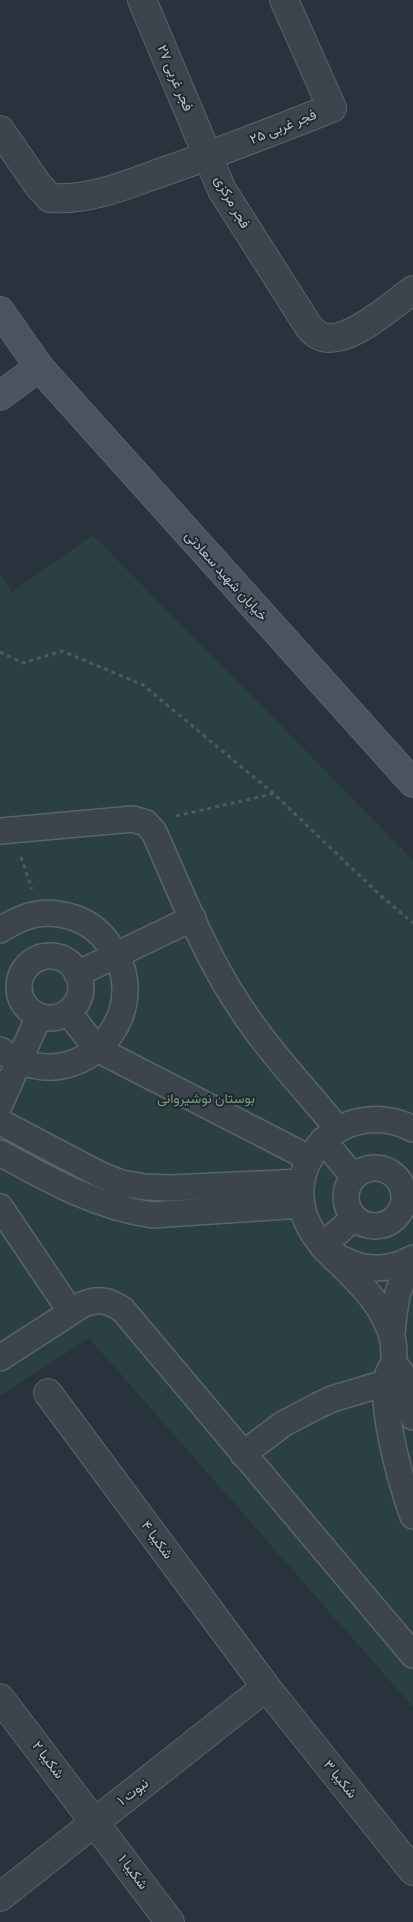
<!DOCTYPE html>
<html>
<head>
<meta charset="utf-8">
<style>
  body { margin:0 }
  canvas { display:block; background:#28333e }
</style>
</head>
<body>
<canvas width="413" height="1922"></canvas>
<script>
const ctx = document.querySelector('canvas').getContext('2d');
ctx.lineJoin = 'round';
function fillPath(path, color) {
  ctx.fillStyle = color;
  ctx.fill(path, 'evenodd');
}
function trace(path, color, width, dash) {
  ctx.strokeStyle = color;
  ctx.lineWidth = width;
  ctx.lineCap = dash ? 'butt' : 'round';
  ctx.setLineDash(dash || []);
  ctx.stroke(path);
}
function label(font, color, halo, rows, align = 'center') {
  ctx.font = font + ' "Public Sans",Vazirmatn,sans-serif';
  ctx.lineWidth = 4;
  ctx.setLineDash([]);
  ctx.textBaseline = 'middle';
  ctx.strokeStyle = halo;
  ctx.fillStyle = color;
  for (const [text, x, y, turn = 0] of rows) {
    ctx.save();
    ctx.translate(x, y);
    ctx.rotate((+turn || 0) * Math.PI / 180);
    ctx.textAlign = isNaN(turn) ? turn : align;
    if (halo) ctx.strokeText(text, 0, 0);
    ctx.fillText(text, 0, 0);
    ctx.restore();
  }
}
fillPath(new Path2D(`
  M93 535 413 860V1707L89 1338 0 1396V574L12 592Z`), '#2b4040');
const pedestrian = new Path2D(`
  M0 831 133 819 146 823 154 832C180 890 203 951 238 1004 266 1048 304 1088 338 1129
  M0 930C25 914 46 908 75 918 89 923 100 932 108 943 157 1003 92 1091 20 1061 13 1059 6 1053 0 1050
  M19 987a31 31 0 1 1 62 0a31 31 0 1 1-62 0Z
  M77 974 193 918
  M68 1012 97 1049 309 1158
  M0 1104 39 1016
  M0 1122 99 1174 121 1183 145 1187 170 1188 302 1182
  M413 1129C343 1092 269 1170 315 1236 324 1249 336 1258 351 1263 371 1271 395 1269 413 1258
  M323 1140 353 1176
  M0 1153C49 1180 97 1207 152 1215L302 1205
  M346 1197a29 29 0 1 1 58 0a29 29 0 1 1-58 0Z
  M0 1207 71 1312
  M354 1218 322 1246C349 1274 384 1300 393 1341 394 1348 394 1356 394 1364
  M392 1334C395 1302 396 1288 413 1260
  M0 1358 82 1305C98 1298 109 1300 123 1310L413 1655
  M413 1417C409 1401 408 1375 394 1364 371 1382 403 1490 413 1516
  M243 1454 283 1424 317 1406 332 1399 385 1383`);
const minor = new Path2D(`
  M142 0 222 190 309 327C312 330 315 334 318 335 344 350 393 304 413 290
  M0 130 38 185 50 198C91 201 131 183 168 170 223 151 278 129 332 108L284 0
  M48 1393 266 1687 413 1871
  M0 1698 170 1922
  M0 1897 266 1687`);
const secondary = new Path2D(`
  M0 311 40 368
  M0 396 39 367 413 783`);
trace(pedestrian, '#5a636c', 28);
trace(minor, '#5a636c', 30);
trace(secondary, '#5a636c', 30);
trace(new Path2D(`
  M0 652 23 663 62 651 143 685 273 793 381 896 413 923
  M176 816 272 794
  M21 857 32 889`), '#4a5d5e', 3, [4, 4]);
trace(pedestrian, '#3c454e', 25);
trace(minor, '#3c454e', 28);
trace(secondary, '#4a5460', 28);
label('14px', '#b8c0c9', '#212a33', [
  ["فجر غربی ۲۷",175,78,67],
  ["فجر غربی ۲۵",283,127,-22],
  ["فجر مرکزی",232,202,61],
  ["خیابان شهید سعادتی",226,576,48],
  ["شکیبا ۴",157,1540,54],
  ["شکیبا ۲",48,1760,53],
  ["شکیبا ۳",340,1779,51],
  ["نبوت ۱",133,1792,-38],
  ["شکیبا ۱",133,1872,53]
]);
label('14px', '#799c7e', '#212a33', [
  ["بوستان نوشیروانی",206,1099]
]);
</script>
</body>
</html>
